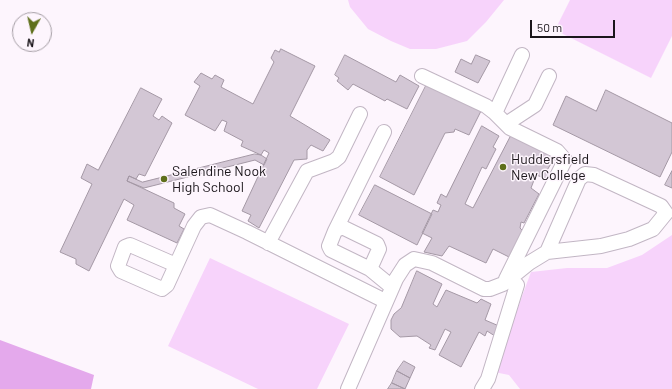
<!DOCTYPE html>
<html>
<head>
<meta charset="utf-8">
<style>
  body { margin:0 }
  #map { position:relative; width:672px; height:389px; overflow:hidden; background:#fdf5fd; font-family:Barlow,sans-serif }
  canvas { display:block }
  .north { position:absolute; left:12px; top:12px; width:40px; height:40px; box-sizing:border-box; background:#fdf5fd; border:1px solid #a39ca3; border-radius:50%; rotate:188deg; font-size:11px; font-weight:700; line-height:16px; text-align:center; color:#1b161b }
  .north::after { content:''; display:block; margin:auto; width:14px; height:18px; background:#5e6f1b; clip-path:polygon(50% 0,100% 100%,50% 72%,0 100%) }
  .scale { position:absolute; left:530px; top:20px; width:85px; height:18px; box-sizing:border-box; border:2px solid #1b161b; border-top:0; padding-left:5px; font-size:12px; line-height:14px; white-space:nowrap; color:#1b161b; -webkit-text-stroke:3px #fdf5fd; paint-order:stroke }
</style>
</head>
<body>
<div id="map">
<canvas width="672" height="389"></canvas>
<div class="north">N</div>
<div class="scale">50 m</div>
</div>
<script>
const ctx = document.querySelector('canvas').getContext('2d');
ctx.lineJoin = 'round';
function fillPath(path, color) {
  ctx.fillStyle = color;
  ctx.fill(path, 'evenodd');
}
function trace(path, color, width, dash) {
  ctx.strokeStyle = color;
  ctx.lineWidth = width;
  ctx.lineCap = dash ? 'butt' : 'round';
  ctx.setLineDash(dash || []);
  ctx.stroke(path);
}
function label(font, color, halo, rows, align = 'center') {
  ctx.font = font + ' Barlow,sans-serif';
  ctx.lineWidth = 3;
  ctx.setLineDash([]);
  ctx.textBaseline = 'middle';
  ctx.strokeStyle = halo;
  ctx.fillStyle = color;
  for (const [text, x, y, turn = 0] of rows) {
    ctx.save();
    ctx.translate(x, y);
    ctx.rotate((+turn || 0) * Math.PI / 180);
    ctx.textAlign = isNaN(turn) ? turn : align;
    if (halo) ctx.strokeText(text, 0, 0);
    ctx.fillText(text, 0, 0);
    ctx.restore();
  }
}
fillPath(new Path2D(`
  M348 0H504L486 22 467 41 436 49H410L391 41 368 29 350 7Z
  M570 0H672V36L651 78 555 30Z
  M672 235V389H520L509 375 494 372 531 272 567 268H607L642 255Z
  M210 258 349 324 317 389H258L168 346Z`), '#f7d3fb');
fillPath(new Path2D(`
  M0 340 94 375 91 389H0Z`), '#e4a9ec');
const building = new Path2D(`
  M281 49 315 66 290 116 330 140 323 151 311 145 307 150V159L294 160 259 228 248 221 251 215 242 211 269 153 264 150 261 155 241 146 243 141 224 131 227 122 222 120 215 131 185 115 200 86 194 82 201 73 212 79 215 75 224 80 221 87 253 104 274 62 271 58 275 50 279 52Z
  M345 55 396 82 400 75 419 86 407 109 387 99 385 101 353 84 348 90 337 81 339 78 335 75Z
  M476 55 490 61 478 83 455 72 461 59 471 64Z
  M428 82 481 111 469 135 455 129 454 132 445 133 414 195 380 177Z
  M141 88 162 99 153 116 159 120 162 116 172 123 145 176 139 174 136 179 129 176 127 181 174 203V208L185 214 179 226 184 229 177 243 127 220 134 205 124 199 89 271 76 264V259L60 252 92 184 81 178 87 164 98 170Z
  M606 90 672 123V152L660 177 553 125 566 96 596 111Z
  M482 126 499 136 493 147 496 149 486 169 482 167 465 204 473 208 511 135 549 154 552 162 546 172 550 174 548 179 536 175 531 188 539 194 524 223 521 222 520 228 523 231 509 257 493 249 486 263 449 246 442 256 424 252 432 238 422 233 433 210 438 212 441 205 437 203 441 194 446 197Z
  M255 154 261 155 267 159 264 165 255 160 144 188 127 181 129 176 142 182Z
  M672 171V188L665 185Z
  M375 185 432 214 417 245 359 215Z
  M417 271 442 284 433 304 437 307 446 290 477 303 481 299 491 304 485 320 499 326 495 336 487 331 485 336 479 332 461 367 439 355 451 332 445 329 435 350 429 348 431 345 417 336 400 337 391 329V320L394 314 401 308Z
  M404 361 415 367 410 378 397 371Z
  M397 371 410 378 405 389 392 383Z
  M392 383 405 389H388Z`);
fillPath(building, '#d3c7d5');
trace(building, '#a498a5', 1);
const minor = new Path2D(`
  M422 76 486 106 495 113 510 128 557 151 565 160 506 279
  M495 113 522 55
  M506 124 535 105 549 76
  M335 231 384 132
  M268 243 307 171 334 161 339 157 360 114
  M176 265 130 245 125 247 118 266 121 271 162 289 167 285 194 226 201 217 210 215 247 232 385 301
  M370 269 379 249 377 244 342 227 335 231 329 246 331 250 370 269 392 287
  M348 389 396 279 405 265 414 259 432 263 484 289H490L503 284 529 263 547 252 601 246 629 239 653 229 666 213 661 206 594 175 585 174 579 179 547 252
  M482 389 488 379 517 285`);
trace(minor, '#c2b6c4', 16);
trace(minor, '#fff', 14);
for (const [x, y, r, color] of [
  [503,167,4,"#5e6f1b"],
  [164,179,4,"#5e6f1b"]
]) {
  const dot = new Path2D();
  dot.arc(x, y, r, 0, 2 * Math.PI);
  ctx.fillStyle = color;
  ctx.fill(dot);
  trace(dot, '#fdf5fd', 1.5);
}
label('14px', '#1b161b', '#fdf5fd', [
  ["Huddersfield",511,159],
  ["New College",511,175],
  ["Salendine Nook",172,171],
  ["High School",172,187]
], 'left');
</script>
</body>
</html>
